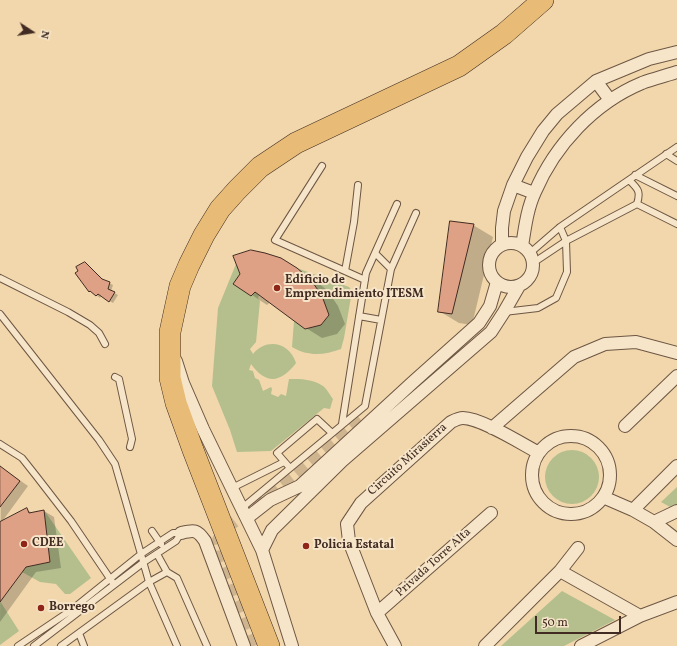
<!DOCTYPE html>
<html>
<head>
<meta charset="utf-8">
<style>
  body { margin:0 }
  #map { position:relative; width:677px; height:646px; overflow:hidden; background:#f1d7ab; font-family:Vollkorn,serif }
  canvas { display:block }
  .north { position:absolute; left:12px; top:12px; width:40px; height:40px; -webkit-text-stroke:3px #f6e5c8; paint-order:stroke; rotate:102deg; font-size:11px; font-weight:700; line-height:16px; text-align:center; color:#412b22 }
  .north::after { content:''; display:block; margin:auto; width:14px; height:18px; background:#412b22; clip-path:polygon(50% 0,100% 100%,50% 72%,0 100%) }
  .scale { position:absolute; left:535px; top:616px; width:86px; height:18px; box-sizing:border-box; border:2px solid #412b22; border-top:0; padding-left:5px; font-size:12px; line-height:14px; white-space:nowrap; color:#412b22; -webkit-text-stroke:3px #f6e5c8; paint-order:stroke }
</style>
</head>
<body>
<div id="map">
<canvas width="677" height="646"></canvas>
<div class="north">N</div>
<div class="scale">50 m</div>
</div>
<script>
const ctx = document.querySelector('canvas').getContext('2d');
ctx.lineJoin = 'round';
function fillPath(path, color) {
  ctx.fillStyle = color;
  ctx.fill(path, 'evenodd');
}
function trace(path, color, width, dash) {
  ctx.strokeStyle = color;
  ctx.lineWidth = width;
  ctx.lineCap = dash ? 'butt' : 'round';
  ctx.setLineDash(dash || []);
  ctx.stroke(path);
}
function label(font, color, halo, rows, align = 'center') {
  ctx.font = font + ' Vollkorn,serif';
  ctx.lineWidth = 4;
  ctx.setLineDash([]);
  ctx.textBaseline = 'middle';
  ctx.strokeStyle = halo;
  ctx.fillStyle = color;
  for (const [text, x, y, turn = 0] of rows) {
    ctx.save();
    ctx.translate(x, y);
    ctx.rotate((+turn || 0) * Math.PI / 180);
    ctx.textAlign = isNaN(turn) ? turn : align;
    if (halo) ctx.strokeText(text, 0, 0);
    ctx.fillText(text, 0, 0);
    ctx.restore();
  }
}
fillPath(new Path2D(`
  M236 264 240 274 233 284 251 296 255 292 259 295 258 298 260 301 256 342 250 349 253 354C267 337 290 343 296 363 281 383 266 385 251 364L249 370 253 371 255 378 259 380 263 391 271 387 272 389 271 394 278 397 281 394 286 396 289 379C301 379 313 379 323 386 327 389 330 395 333 399L330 409 324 408 271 451 237 452 230 430 212 386 218 308Z
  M297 268 349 287 352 291 344 338 341 349C324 355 309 357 292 347L294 321 305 329 321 325 329 315C321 292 316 284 297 268Z
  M545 477a27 27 0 1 1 54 0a27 27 0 1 1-54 0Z
  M677 487V506L672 508 661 502Z
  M44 510 91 578 70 594H65L56 584 40 582 22 572 26 567 50 562Z
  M562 591 615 620 564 646H501Z
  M0 601 19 631 0 645Z`), '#b4bf8d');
fillPath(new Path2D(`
  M473 225 493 237 472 325 459 323 439 311Z
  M85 263 105 281 113 285 111 291 118 295 113 303 101 296 100 298 90 291Z
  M297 269 313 279 327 290 338 306 345 324 337 334 322 338 306 328 270 302 267 305 234 283Z
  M1 467 28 486 1 523 27 510 33 513 44 511 54 517 61 568 36 572 0 622Z`), '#0003');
const building = new Path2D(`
  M450 221 474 224 452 314 438 312Z
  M251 250 265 253 281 258 297 268 311 280 322 296 329 315 321 325 305 329 255 292 251 296 233 284 240 274 233 256Z
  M85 262 102 279 110 282 108 289 115 292 109 302 98 294 96 296 90 291 89 292 75 273 78 271 76 267Z
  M0 466 20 481 0 507Z
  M27 508 29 513 44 510 50 562 26 567 0 602V522Z`);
fillPath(building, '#dfa185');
trace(building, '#412b22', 1);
trace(new Path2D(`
  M254 646 219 556 218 544V540L225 529 296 475 364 418`), '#ceb590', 12, [12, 6]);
const lane = new Path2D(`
  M666 154 677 161
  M322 166 275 240 345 271
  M635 175 677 196
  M358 185 354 222 345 271 365 280
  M637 204 677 224
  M375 253 391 269
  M530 253 560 227 677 147
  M533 263 566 241 637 204C641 191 638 189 629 180
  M0 278 68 312 90 325 99 333 105 344
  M504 312 538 308 556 298 567 272 566 241 560 227
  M0 314 99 440 115 464 149 582 177 646
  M359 316 381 320
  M115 377 119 379 132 439 130 447
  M342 424 366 273 397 204
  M0 444 22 458 37 477 71 521 113 583
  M290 468 277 453 317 419 332 433
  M232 488 284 462
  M242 508 365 406 391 269 416 213
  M152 531 161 544
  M157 554 167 572
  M79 633 84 646
  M18 646 70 611 141 554 173 533H181
  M34 646 144 562 176 541 181 533
  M61 646 149 582 167 572 177 578 207 646`);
const street = new Path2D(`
  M596 81 610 100
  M513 185 534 193
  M489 265a22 22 0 1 1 44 0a22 22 0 1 1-44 0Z
  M502 245V228L504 211 513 185 527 157 543 131 557 114 596 81 649 59 677 52
  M522 246C525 228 527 209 535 192 555 145 594 103 642 83 653 79 665 76 677 72
  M176 361 183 383 203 429 262 550 292 646
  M625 426 677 376
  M492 428 574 357 605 344 636 342 677 353
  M532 475a39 39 0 1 1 78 0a39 39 0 1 1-78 0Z
  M603 497 633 510 654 522 677 540
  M633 510 677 466
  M247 518 270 500 300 486 412 383 479 323 490 306 497 282
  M654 522 677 511
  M181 533C194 530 197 529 205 541L244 646
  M262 550 272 530 342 461 491 332 504 312 519 286
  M560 571 640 616
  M377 613 491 513
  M395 646 377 613 349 541 347 524 361 503 451 422C455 420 459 418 463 418 481 418 522 444 539 453
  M485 646 560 571 578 548
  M581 646 640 616 677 602`);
const highway = new Path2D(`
  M269 646 193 450 176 403 170 378V332L180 286 189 265 204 235 220 209 237 190 260 167 296 143 459 66 504 34 543 0`);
trace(lane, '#6d5644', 8);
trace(street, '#6d5644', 14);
trace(highway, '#412b22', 22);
trace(lane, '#f6e5c8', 6);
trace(street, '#f6e5c8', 12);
trace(highway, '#e8bc76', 21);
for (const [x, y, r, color] of [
  [277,288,4,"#8f2418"],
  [24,544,4,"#8f2418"],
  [306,546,4,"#8f2418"],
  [41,608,4,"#8f2418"]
]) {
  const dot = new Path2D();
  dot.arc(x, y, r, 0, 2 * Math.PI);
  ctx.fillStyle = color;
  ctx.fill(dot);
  trace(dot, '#f6e5c8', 1.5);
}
label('bold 12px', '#412b22', '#f6e5c8', [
  ["Edificio de",285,281],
  ["Emprendimiento ITESM",285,295],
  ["CDEE",32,544],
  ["Policia Estatal",314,546],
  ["Borrego",49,608]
], 'left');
label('12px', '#412b22', '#f6e5c8', [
  ["Circuito Mirasierra",408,460,-42],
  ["Privada Torre Alta",434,563,-42]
]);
</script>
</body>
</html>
